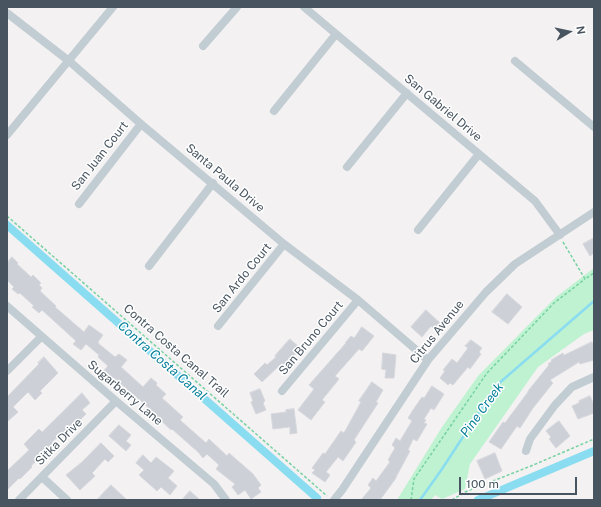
<!DOCTYPE html>
<html>
<head>
<meta charset="utf-8">
<style>
  body { margin:0 }
  #map { position:relative; width:601px; height:507px; overflow:hidden; background:#f3f1f1; font-family:"Public Sans",sans-serif }
  canvas { display:block }
  .frame { position:absolute; inset:0; border:8px solid #485560; pointer-events:none }
  .north { position:absolute; left:549px; top:12px; width:40px; height:40px; -webkit-text-stroke:3px #fff; paint-order:stroke; rotate:81deg; font-size:11px; font-weight:700; line-height:16px; text-align:center; color:#485560 }
  .north::after { content:''; display:block; margin:auto; width:14px; height:18px; background:#485560; clip-path:polygon(50% 0,100% 100%,50% 72%,0 100%) }
  .scale { position:absolute; left:459px; top:477px; width:118px; height:18px; box-sizing:border-box; border:2px solid #485560; border-top:0; padding-left:5px; font-size:12px; line-height:14px; white-space:nowrap; color:#485560; -webkit-text-stroke:3px #fff; paint-order:stroke }
</style>
</head>
<body>
<div id="map">
<canvas width="601" height="507"></canvas>
<div class="frame"></div>
<div class="north">N</div>
<div class="scale">100 m</div>
</div>
<script>
const ctx = document.querySelector('canvas').getContext('2d');
ctx.lineJoin = 'round';
function fillPath(path, color) {
  ctx.fillStyle = color;
  ctx.fill(path, 'evenodd');
}
function trace(path, color, width, dash) {
  ctx.strokeStyle = color;
  ctx.lineWidth = width;
  ctx.lineCap = dash ? 'butt' : 'round';
  ctx.setLineDash(dash || []);
  ctx.stroke(path);
}
function label(font, color, halo, rows, align = 'center') {
  ctx.font = font + ' "Public Sans",sans-serif';
  ctx.lineWidth = 3;
  ctx.setLineDash([]);
  ctx.textBaseline = 'middle';
  ctx.strokeStyle = halo;
  ctx.fillStyle = color;
  for (const [text, x, y, turn = 0] of rows) {
    ctx.save();
    ctx.translate(x, y);
    ctx.rotate((+turn || 0) * Math.PI / 180);
    ctx.textAlign = isNaN(turn) ? turn : align;
    if (halo) ctx.strokeText(text, 0, 0);
    ctx.fillText(text, 0, 0);
    ctx.restore();
  }
}
fillPath(new Path2D(`
  M594 268V330L584 334 538 367 470 464 465 489 442 499 435 495 431 500H397L442 427 478 376 556 297Z`), '#bff2d1');
trace(new Path2D(`
  M420 500 442 469 497 385 594 301`), '#8addf0', 2.5);
trace(new Path2D(`
  M7 225 317 498
  M478 500 594 451`), '#8addf0', 8);
const building = new Path2D(`
  M594 238V253L590 256 583 244Z
  M12 257 18 263 17 264 31 277 33 275 41 283 39 285 42 288 40 291 56 306 55 307 84 332 89 325 103 335 98 342 99 344 115 357 119 354 127 360 121 367 143 387 151 378 157 383 156 385 166 394 162 398 183 417 180 420 206 443 209 439 227 456 229 453 253 474 261 485 258 488 261 492 251 499 245 490 238 495 232 487 235 484 216 469 219 465 207 454 203 458 198 452 172 429 171 430 156 416 157 415 113 377 109 381 101 374 108 366 98 357 99 355 86 344 81 350 73 344 76 341 42 310 39 313 32 307 34 306 20 293 18 294 12 289 14 287 7 280V263Z
  M507 294 522 307 508 324 492 312Z
  M426 310 440 323 434 329 431 326 422 337 411 327Z
  M362 327 374 336 362 351 359 349 335 376 339 379 322 400 325 402 311 420 298 410 314 389 309 385 346 343H345L351 336 354 338Z
  M290 339 300 348 286 366 282 363 262 382 254 374 265 363 267 365 276 357 275 356Z
  M471 340 482 348 479 352 481 354 470 369 468 367 453 385 450 383 448 385 440 378 445 371 443 370 452 359 457 363 468 348 465 346Z
  M592 342 594 347V360L580 364 579 362 550 380 553 383 533 408 520 428 517 426 501 449 489 442 503 422 505 423 528 392V391L549 365 548 364 552 361 551 360 563 353 564 355Z
  M383 353 396 355 394 378H385L386 370 382 369Z
  M44 357 58 373 40 391 42 393 35 400 28 392 13 407 18 412 7 422V397L39 364 38 363Z
  M372 382 383 390 376 402 378 403 354 440 356 442 343 461 338 457 326 472 330 475 325 482 312 473 315 470 312 468 323 453 325 454 341 431 344 433 361 402 359 401Z
  M432 386 444 394 434 410 431 408 424 419 426 420 424 423 427 424 417 441 413 439 408 450 410 451 396 477V478L380 500H361L371 488 368 485 373 478 376 481 390 462 388 460 395 448 392 445 396 438 400 441 412 421 408 418 413 410 422 397 424 398Z
  M260 389 265 401 263 403 266 410 256 414 251 402 253 401 250 393Z
  M82 393 90 403 82 410 86 414 69 431 67 429 52 442 54 444 31 466 32 467 20 479 19 478 7 490V471L29 450 24 444 39 429 42 432Z
  M590 396 594 405V413L578 419 572 406 579 403V401Z
  M294 409 297 433 290 434V427L273 429 271 414 286 412V410Z
  M559 421 570 436 556 448 549 439 551 437 546 431Z
  M119 425 131 435 126 441 131 445 126 451 109 436Z
  M101 443 114 456 108 462 105 459 92 473 95 476 80 490 66 475 82 462Z
  M495 453 502 471 485 479 477 461Z
  M143 455 151 463 156 457 174 471 168 478 177 486 170 495 161 487 157 491 139 475 144 470 136 463Z
  M111 485 127 500H97Z
  M190 491 200 500H182Z`);
fillPath(building, '#cdd0d6');
trace(building, '#d5d7dd', 1);
trace(new Path2D(`
  M7 216 327 496
  M563 242 585 279 594 273
  M411 500 414 479 487 373 554 303 585 279
  M452 500 465 492 531 466 594 439`), '#75d2a2', 1.5, [3, 2]);
trace(new Path2D(`
  M304 7 535 201 560 235
  M7 13 69 61 141 124 284 244 358 300 428 360
  M203 46 237 7
  M515 61 594 127
  M274 111 336 34
  M7 135 113 7
  M347 167 407 93
  M79 204 141 124
  M418 230 479 154
  M149 266 213 183
  M7 306 116 401 214 484 226 500
  M218 326 284 244
  M7 371 41 337
  M282 391 358 300
  M526 451 530 439 555 405 572 387 594 377
  M42 477 67 500
  M19 500 116 401
  M334 500 342 490 428 360 486 292 515 264 594 212`), '#c1ccd3', 8);
label('12px', '#485560', '#fff', [
  ["San Gabriel Drive",443,108,40],
  ["San Juan Court",100,156,-52],
  ["Santa Paula Drive",225,178,40],
  ["San Ardo Court",242,278,-51],
  ["Citrus Avenue",437,332,-51],
  ["San Bruno Court",311,338,-50],
  ["Contra Costa Canal Trail",176,351,41],
  ["Sugarberry Lane",125,393,40],
  ["Sitka Drive",59,442,-45]
]);
label('italic 13px', '#08809c', '#fff', [
  ["Contra Costa Canal",162,361,41],
  ["Pine Creek",482,410,-54]
]);
</script>
</body>
</html>
